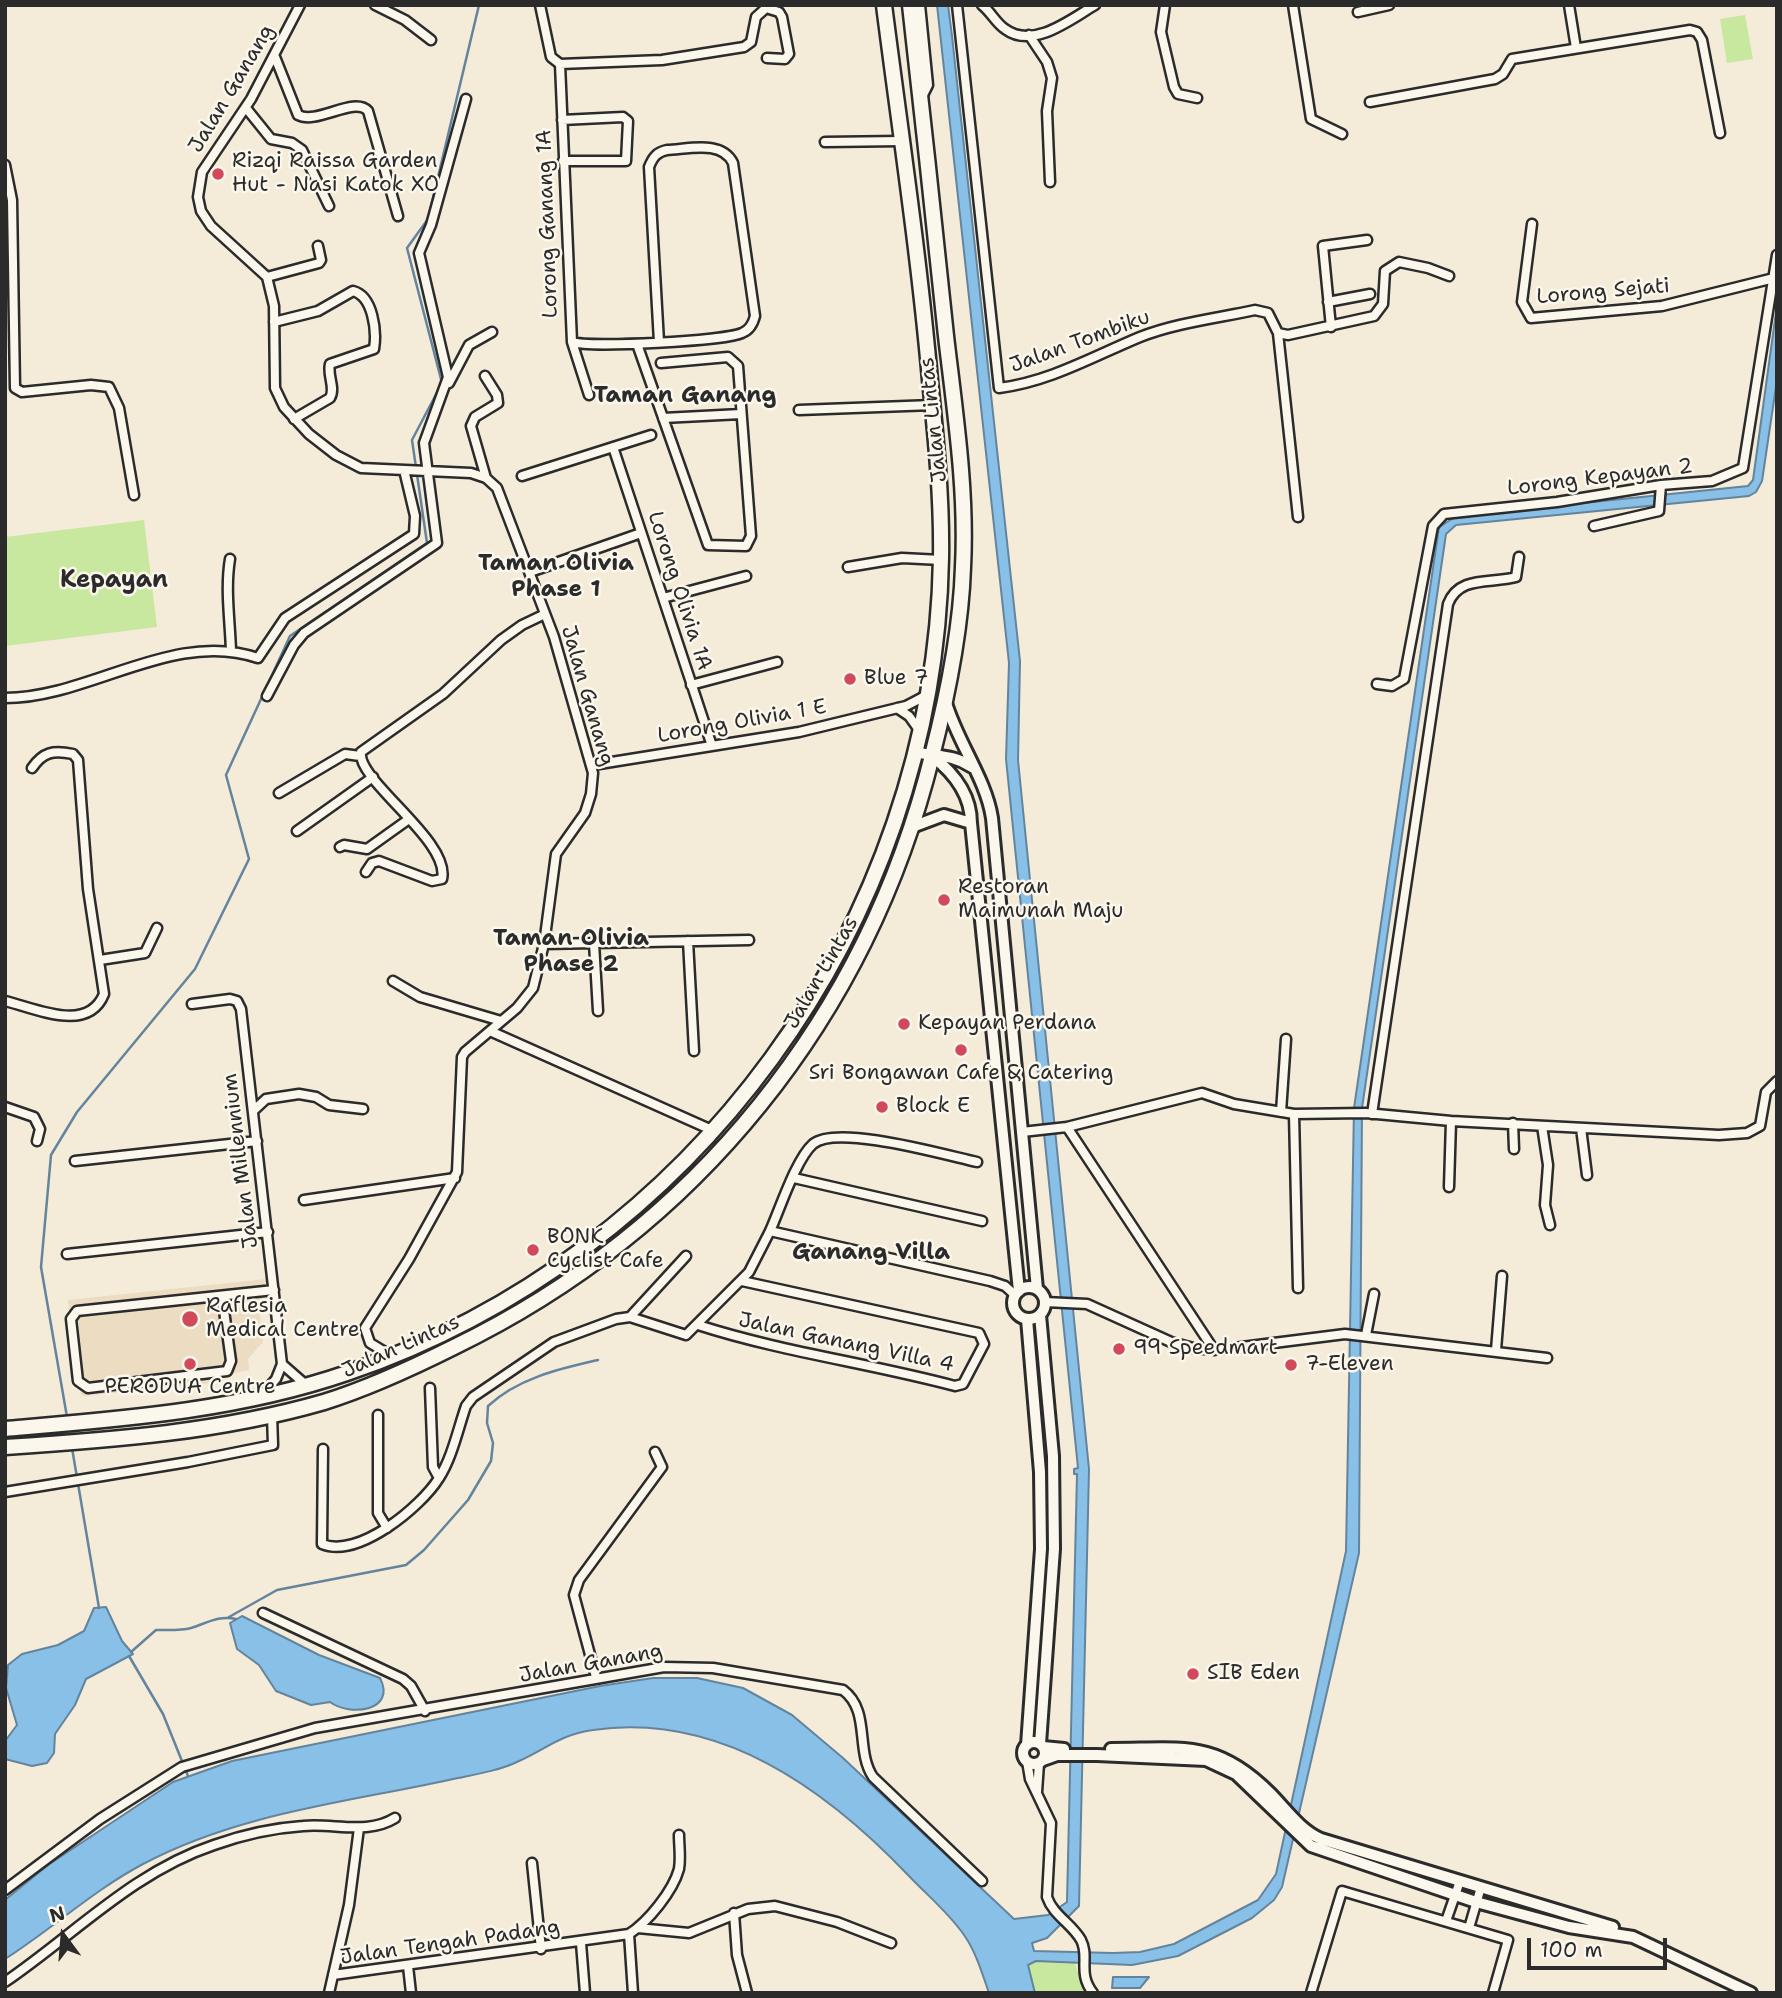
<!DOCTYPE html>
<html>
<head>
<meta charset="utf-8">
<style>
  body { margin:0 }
  #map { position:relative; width:1782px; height:1998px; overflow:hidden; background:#f4ebd9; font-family:"Shantell Sans",sans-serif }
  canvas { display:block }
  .frame { position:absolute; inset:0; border:7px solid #2b2b2b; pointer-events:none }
  .north { position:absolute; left:28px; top:1900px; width:70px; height:70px; -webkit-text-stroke:5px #fbf7ec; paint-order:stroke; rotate:344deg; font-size:19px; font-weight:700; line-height:28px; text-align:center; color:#2b2b2b }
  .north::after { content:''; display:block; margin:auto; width:24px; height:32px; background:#2b2b2b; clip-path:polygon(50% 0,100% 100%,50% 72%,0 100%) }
  .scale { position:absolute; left:1527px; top:1938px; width:140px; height:32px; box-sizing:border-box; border:4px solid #2b2b2b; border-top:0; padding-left:9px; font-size:21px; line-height:24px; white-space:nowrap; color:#2b2b2b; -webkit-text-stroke:5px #fbf7ec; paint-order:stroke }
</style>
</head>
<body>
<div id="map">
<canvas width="1782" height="1998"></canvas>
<div class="frame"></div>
<div class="north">N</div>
<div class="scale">100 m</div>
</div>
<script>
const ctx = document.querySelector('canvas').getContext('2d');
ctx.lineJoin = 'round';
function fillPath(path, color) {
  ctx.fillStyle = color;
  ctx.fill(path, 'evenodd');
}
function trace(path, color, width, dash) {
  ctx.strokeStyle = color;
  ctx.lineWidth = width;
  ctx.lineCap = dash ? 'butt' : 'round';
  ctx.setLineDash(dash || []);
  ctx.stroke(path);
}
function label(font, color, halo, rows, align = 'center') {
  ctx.font = font + ' "Shantell Sans",sans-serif';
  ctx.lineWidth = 5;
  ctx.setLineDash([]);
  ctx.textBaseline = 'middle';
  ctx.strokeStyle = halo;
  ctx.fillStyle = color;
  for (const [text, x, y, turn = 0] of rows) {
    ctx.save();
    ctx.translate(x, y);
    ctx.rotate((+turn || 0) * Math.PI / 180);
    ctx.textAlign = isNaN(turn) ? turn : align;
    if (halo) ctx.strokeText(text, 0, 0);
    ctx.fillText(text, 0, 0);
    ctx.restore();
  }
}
fillPath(new Path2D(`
  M266 1279 268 1300 258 1301 263 1342 248 1359 249 1370 212 1378V1383L82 1396 76 1379 68 1300Z`), '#ebdcc2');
fillPath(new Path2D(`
  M1745 15 1753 59 1727 63 1720 19Z
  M144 520 157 627 5 646V537Z
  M1036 1961 1075 1963 1084 1993H1035L1028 1965Z`), '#c8e8a0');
const water = new Path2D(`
  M937 5H948L952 36 1020 661 1018 760 1089 1469 1079 1906 1047 1938 1032 1943 1034 1951 1113 1953 1140 1952 1174 1944 1258 1900 1276 1874 1346 1551 1354 1108 1439 527 1457 516 1748 486 1753 480 1777 305V380L1762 481 1756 492 1749 496 1456 525 1446 534 1362 1108 1359 1553 1282 1887 1274 1900 1252 1918 1178 1956 1132 1965 1036 1961 1028 1965 1035 1993H989C982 1973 976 1952 964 1935 949 1913 927 1895 909 1876 826 1789 720 1712 593 1730 559 1735 548 1748 519 1761 501 1770 478 1774 458 1778 351 1802 241 1812 143 1864 94 1890 52 1929 5 1959V1900L48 1865 173 1782 232 1761 600 1686 653 1678H697L743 1688 792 1715 843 1758 1014 1919 1048 1915 1067 1902 1077 1474H1074V1469L1078 1468 1006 759 1009 663Z
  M106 1607 122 1641 133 1654 86 1679 75 1705 55 1734 54 1753 47 1763 32 1766 5 1759V1741L17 1725 6 1688 8 1665 22 1654 58 1645 84 1631 94 1608Z
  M242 1616 319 1655 380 1678C397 1711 350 1717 330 1702L311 1705 276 1691 259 1665 237 1649 230 1623Z
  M1113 1977H1149L1140 1988H1112Z`);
fillPath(water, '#89c0e7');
trace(water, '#63849c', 2);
trace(new Path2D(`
  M67 1417 41 1267 51 1155 77 1112 195 969 249 859 226 775 290 636 427 543 412 440 442 383 407 248 428 219 479 5
  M72 1448 99 1608
  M229 1617 277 1590 406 1565 424 1550 468 1500 491 1461 493 1443 487 1423 488 1406C518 1378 559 1369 598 1360
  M131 1652 156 1630C167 1630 180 1631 191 1628 207 1623 219 1615 236 1619
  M129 1656 163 1714 188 1776`), '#63849c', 2.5);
const street = new Path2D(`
  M300 5 251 99 202 172 198 197 201 211 211 226 267 277 274 306 275 388 284 407 309 434 336 455 361 468 471 473 486 478 497 488 554 637 593 773 591 794 585 813 556 854 544 944 533 988 517 1008 465 1052 462 1057 457 1172 409 1259 365 1328 370 1343 390 1355
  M375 5 405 20 431 40
  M540 5 551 57 560 64
  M920 5 928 85 923 95
  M957 5 999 388C1049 382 1094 356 1140 337 1175 323 1218 318 1255 310L1268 313 1278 333 1288 335 1374 316 1383 304 1385 271 1399 262 1428 268 1449 276
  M982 5C991 12 996 23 1005 29 1033 50 1071 19 1095 5
  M1165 5 1161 32 1174 87 1178 94 1197 98
  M1293 5 1311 119 1342 134
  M1569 5 1576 48
  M766 8 779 12 782 17 789 54 785 59 767 58
  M1358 12 1389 5
  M1029 35 1047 62 1052 78 1047 111 1050 182
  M275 57 298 115C317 125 354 96 368 111L398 216
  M560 64 572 342C590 348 725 341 742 333 750 330 753 324 755 316L733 163C722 140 689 149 667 150 657 152 653 157 649 167L659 342
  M560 64 662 60 744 47 751 42 756 17 766 8
  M1370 102 1495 79 1503 74 1512 59 1690 30 1697 32 1702 40 1720 133
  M246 108 271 139 292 143 302 150 329 206
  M562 120 623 117 628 121 626 161H563
  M825 142 901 141
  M5 165 12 200 15 388 22 392 91 385 109 387 119 408 134 495
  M1532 224 1522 302 1531 318 1662 306 1774 278
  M267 277 319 263 321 260 318 246
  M1328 302 1370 294
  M274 322 318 311 353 291C373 296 377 331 374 349L330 364C327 376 336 388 330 398L294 419
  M1331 327 1323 246 1367 240
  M1278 333 1298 517
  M572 342 589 395
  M637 344 708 545 746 546 751 536 738 366 728 357 661 363
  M485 376 497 395 498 403 475 417 471 426 486 478
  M449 383 469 345 492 332
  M799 410 933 405
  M663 418 741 414
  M613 447 712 746
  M522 476 651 435
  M1594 526 1659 511 1661 485
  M230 559C225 589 230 620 231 651
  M848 567 902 558 941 560
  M530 572 641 533
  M663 598 746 576
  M1377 684 1392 686 1404 679 1433 526 1444 514 1557 502 1661 485 1712 481 1743 468 1777 255
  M691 685 777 662
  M267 696 294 645 304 633 437 543 424 443 448 377 419 253 431 225 466 99
  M5 698C90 698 173 629 258 658L285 618 414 534 415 516 404 470
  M897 708 909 716 919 730
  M593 765 799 732 906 706 927 695
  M279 793 345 754 360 756
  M297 831 373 777
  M340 847 344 845 367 849 409 819
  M366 872 372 863 379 861 432 881 442 879C451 841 356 780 361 752L443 694 501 640 522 625 545 614
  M688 941 694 1051
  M594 943 598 1011
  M544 944 749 940
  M100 960 145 953 157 928
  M393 981 420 997 501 1021
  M5 1001C35 1008 88 1034 104 994L88 889 78 760 73 754C53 750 43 752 32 768
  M192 1004 230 999 237 1001 241 1009 282 1364 276 1379 263 1394
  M490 1031 714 1131
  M5 1107 34 1117 40 1129 37 1141
  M253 1111 266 1099 299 1094 316 1097 329 1105 363 1109
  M1281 1112 1286 1039
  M1294 1114 1298 1288
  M1372 1114 1448 604C1459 575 1491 584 1516 577L1519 557
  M1513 1123 1514 1149
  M1542 1126 1548 1165 1545 1205 1550 1225
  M1067 1127 1214 1350
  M1581 1128 1587 1175
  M1022 1132 1067 1127 1202 1093 1234 1104 1294 1114 1366 1113 1451 1121 1719 1135 1747 1133 1760 1126 1766 1092 1777 1081
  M75 1161 257 1141
  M794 1178 982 1221
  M1449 1187 1451 1121
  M304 1200 455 1178
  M770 1231C780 1209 796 1159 813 1144 837 1124 945 1155 977 1162
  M67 1254 268 1232
  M222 1296 231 1361 227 1371 88 1388 78 1381 71 1319 77 1311 274 1290
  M1045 1302 1087 1304 1171 1342 1197 1349H1226L1345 1334 1547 1358
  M630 1317 686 1256
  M698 1325C782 1352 869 1363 955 1386L963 1384 984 1344 979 1333 742 1281
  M1366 1335 1374 1294
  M1496 1350 1502 1276
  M282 1364 306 1385
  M430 1388 433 1467 439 1478
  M378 1415V1513L387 1528
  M323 1449 322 1544C358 1559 421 1507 439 1478 452 1458 458 1429 466 1406L473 1397 554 1342 616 1319 630 1317 686 1335 749 1272 770 1231 990 1281 1005 1286 1015 1295
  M5 1492 188 1462 273 1445 272 1415
  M263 1613 403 1679 411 1686 425 1711
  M596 1677 574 1595 579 1580 662 1467 655 1452
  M1027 1761 1030 1779 1051 1823 1047 1897C1053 1915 1072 1924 1081 1940 1090 1957 1077 1973 1093 1993
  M1037 1792 1039 1763
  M532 1863 541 1949
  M5 1890 100 1819 182 1767 315 1728 664 1667 713 1668 843 1690C871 1711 855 1750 873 1777L982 1881
  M734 1913 737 1955 747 1993
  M1446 1921 1460 1881
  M638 1928 689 1933 748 1909 775 1906 837 1922 891 1943
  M1469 1928 1481 1887
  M629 1934 633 1993
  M581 1943 585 1993
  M408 1966 411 1993
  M333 1975 629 1934C648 1922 673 1891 679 1869 681 1858 679 1846 679 1835
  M5 1982C74 1935 133 1872 214 1845 242 1835 273 1828 303 1826 334 1823 368 1835 395 1818
  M329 1993 349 1905 359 1828
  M1311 1993 1342 1891 1508 1940 1493 1993`);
const secondary = new Path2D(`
  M946 703C958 743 986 779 992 818L1037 1289
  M915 752C936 757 953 754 972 767
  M932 756C954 773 971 794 971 823
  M912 827 944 815 971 823 1019 1291
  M1013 1303a16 16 0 1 1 32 0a16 16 0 1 1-32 0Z
  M1023 1753a11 11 0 1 1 22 0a11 11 0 1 1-22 0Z
  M1040 1744 1054 1549 1053 1456 1040 1315
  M1027 1745 1041 1549 1040 1472 1027 1319
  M1043 1747 1064 1749
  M1111 1749C1182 1749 1216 1739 1270 1793 1286 1809 1300 1830 1321 1839L1613 1927
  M1043 1760 1057 1755H1097L1206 1760 1236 1774 1311 1846 1476 1902 1569 1927 1633 1937 1751 1993`);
const highway = new Path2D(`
  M5 1429C122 1419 236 1411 347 1373 693 1255 935 924 941 558 942 499 936 439 930 380 919 255 900 130 884 5
  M5 1447C113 1440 220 1432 324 1402 369 1388 412 1368 454 1347 697 1229 867 1017 932 756 948 694 961 631 963 567 967 490 955 413 946 336 934 226 923 115 910 5`);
trace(street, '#2b2b2b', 13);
trace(secondary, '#2b2b2b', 16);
trace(highway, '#2b2b2b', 19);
trace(street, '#fbf7ec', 8);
trace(secondary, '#fbf7ec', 10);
trace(highway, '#fbf7ec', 14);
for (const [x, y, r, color] of [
  [218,174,7,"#d1495b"],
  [850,679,7,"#d1495b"],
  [944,900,7,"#d1495b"],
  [904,1024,7,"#d1495b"],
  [961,1050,7,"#d1495b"],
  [882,1107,7,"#d1495b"],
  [533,1250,7,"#d1495b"],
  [190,1319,9,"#d1495b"],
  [1119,1349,7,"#d1495b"],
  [190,1364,7,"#d1495b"],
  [1291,1365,7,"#d1495b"],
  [1193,1674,7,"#d1495b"]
]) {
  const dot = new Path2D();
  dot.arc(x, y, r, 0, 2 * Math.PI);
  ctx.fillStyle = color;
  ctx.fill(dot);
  trace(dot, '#fbf7ec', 2.5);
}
label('21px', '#2b2b2b', '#fbf7ec', [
  ["Jalan Ganang",232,89,-59],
  ["Lorong Ganang 1A",548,224,-92],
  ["Lorong Sejati",1603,292,-5],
  ["Jalan Tombiku",1080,342,-20],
  ["Jalan Lintas",934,420,-96],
  ["Lorong Kepayan 2",1600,478,-7],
  ["Lorong Olivia 1A",679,591,72],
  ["Jalan Ganang",587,696,74],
  ["Lorong Olivia 1 E",742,722,-10],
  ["Jalan Lintas",822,973,-60],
  ["Jalan Millennium",241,1161,-97],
  ["Jalan Ganang Villa 4",846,1343,12],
  ["Jalan Lintas",401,1347,-24],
  ["Jalan Ganang",591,1664,-10],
  ["Jalan Tengah Padang",450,1943,-8]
]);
label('21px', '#2b2b2b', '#fbf7ec', [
  ["Rizqi Raissa Garden",232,162],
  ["Hut - Nasi Katok XO",232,186],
  ["Blue 7",864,679],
  ["Restoran",958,888],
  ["Maimunah Maju",958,912],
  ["Kepayan Perdana",918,1024],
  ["Sri Bongawan Cafe & Catering",961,1074,"center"],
  ["Block E",896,1107],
  ["BONK",547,1238],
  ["Cyclist Cafe",547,1262],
  ["Raflesia",206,1307],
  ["Medical Centre",206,1331],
  ["99 Speedmart",1133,1349],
  ["7-Eleven",1305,1365],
  ["PERODUA Centre",190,1388,"center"],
  ["SIB Eden",1207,1674]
], 'left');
label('bold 23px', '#2b2b2b', '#fbf7ec', [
  ["Taman Ganang",685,396],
  ["Taman Olivia",556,564],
  ["Phase 1",556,590],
  ["Taman Olivia",571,939],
  ["Phase 2",571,965],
  ["Ganang Villa",871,1253]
]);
label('bold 24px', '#2b2b2b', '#fbf7ec', [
  ["Kepayan",114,581]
]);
</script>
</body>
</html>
